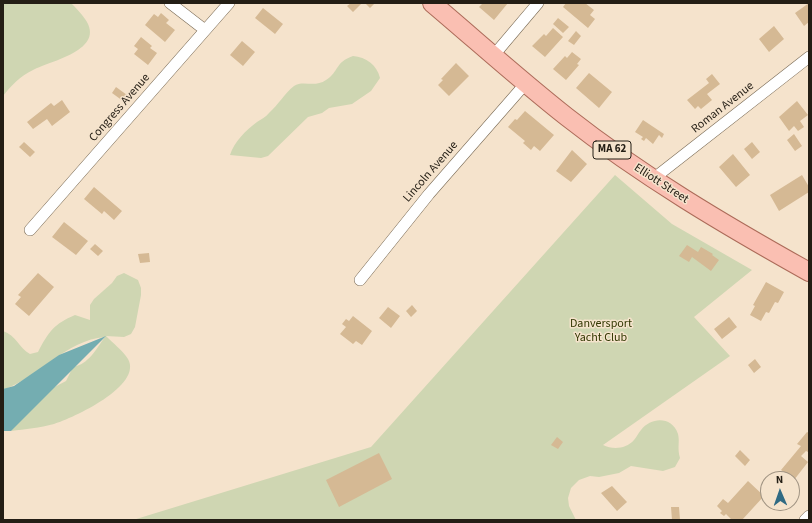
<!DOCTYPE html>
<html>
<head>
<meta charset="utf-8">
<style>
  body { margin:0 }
  #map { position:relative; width:812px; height:523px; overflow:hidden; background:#f5e3cc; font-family:"Source Sans 3",sans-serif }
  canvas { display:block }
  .frame { position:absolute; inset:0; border:4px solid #241e15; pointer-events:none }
  .north { position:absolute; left:760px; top:471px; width:40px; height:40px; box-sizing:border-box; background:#f5e3cc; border:1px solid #a19483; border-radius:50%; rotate:358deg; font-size:11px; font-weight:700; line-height:16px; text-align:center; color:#241e15 }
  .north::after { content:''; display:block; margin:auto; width:14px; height:18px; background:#306a83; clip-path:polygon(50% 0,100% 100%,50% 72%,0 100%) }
</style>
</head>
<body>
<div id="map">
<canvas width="812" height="523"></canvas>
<div class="frame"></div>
<div class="north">N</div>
</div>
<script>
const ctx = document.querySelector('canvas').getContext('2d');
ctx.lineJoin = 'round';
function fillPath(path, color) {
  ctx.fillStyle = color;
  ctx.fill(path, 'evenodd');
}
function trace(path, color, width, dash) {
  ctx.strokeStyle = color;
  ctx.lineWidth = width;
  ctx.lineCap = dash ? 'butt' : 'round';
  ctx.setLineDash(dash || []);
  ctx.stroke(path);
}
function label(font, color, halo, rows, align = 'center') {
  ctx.font = font + ' "Source Sans 3",sans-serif';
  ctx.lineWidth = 3;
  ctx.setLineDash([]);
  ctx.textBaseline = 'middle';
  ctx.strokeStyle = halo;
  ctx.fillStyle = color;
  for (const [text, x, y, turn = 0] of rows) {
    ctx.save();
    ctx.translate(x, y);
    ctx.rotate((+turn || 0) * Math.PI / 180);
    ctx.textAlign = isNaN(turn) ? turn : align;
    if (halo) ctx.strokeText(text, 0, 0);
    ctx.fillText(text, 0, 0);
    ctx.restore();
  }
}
fillPath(new Path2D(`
  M3 3H71C76 8 81 13 85 19 107 50 50 61 33 70 20 76 11 86 3 96Z
  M353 56C366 57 377 65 380 78L371 91 352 104 329 108 322 113 308 117 268 156 261 158 230 155C234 142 246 130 257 122 261 119 266 117 269 113 278 105 285 93 294 86 303 80 315 88 326 80 339 72 335 62 353 56Z
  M615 175 672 224 752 270 694 317 730 356 603 445C613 450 626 449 634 440 637 437 638 433 641 430 651 417 672 416 678 434 680 442 677 448 680 458L675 467 663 471 631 466 619 473 599 477 590 476 579 480 571 488 568 498 569 506 576 520H133L371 447Z
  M124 273 138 280 141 288V295L135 327 131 334 124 337 106 336C113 343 123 351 128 359 143 386 73 418 54 424 40 428 25 429 11 431L22 414 45 392 66 381 73 367C89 364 96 349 105 337 66 340 39 377 3 390V331C16 335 19 348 30 354L38 352C49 331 54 324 75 315L90 320V305L94 299 112 283 117 276Z`), '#cfd6b2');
fillPath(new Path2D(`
  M106 336 11 431H3V389L14 386 59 355Z`), '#74adb1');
fillPath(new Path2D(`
  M351 3H362L353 12 347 6Z
  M365 3H375L370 8Z
  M483 3H508L494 20 479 7Z
  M566 3H585L594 10 590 15 595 19 588 28 563 7Z
  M809 3V22L804 26 795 13Z
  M263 8 283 24 275 34 255 18Z
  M161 13 169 20 166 23 175 30 165 42 145 25 154 14 158 17Z
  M558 18 569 27 563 33 553 24Z
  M774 26 784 39 769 52 759 39Z
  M553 28 563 37 545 57 532 46 544 34 546 36Z
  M576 31 581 36 574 45 568 41Z
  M141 37 152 46 150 48 157 53 148 65 134 54 138 49 134 46Z
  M242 41 255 52 243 66 230 55Z
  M572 52 581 59 577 64 579 65 566 80 553 69 565 56 567 58Z
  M456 63 469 76 449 96 438 85 443 80 441 79Z
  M589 73 612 92 599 108 576 88Z
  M712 74 720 84 707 94 712 100 701 109 698 106 695 109 687 100 709 83 706 79Z
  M116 87 127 95 123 101 112 93Z
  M62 100 70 112 52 126 47 119 33 129 27 122 51 103 54 106Z
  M797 101 808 115 800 121 804 127 798 131 794 126 789 131 779 117Z
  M525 111 554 135 540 151 534 146 531 150 523 143 525 141 508 127 515 119 517 120Z
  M643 120 664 134 662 138 659 135 653 144 646 138 644 141 641 139 643 137 635 132Z
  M794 134 802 146 795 151 787 140Z
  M24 142 35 152 30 157 19 147Z
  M752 142 760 152 752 159 744 149Z
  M572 150 587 164 571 182 556 171Z
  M733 154 750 175 736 187 719 167Z
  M802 175 809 187V192L779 211 770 195Z
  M94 187 122 211 114 220 104 211 102 214 84 199Z
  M64 222 88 241 76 255 52 237Z
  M95 244 103 251 98 256 90 249Z
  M687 245 698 252 701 247 713 254 712 255 719 260 711 271 692 257 689 262 679 256Z
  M149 253 150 262 140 263 138 254Z
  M38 273 54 287 29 316 15 304 21 297 18 295Z
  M766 282 784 292 778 303 775 302 769 313 766 312 761 321 750 315 755 306 753 305Z
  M412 305 417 311 411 317 406 311Z
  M388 307 400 316 391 328 379 318Z
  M353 316 372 331 362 345 356 341 353 344 340 334 346 327 342 324 346 319 349 321Z
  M729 317 737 327 722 339 714 329Z
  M755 359 761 367 754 373 748 365Z
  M807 432 809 433V451L808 452 806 451 801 456 808 462 794 480 781 470 801 446 797 444Z
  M557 437 563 442 558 449 551 445Z
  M740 450 750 460 745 466 735 456Z
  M379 453 392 479 339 507 326 480Z
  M748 481 764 496 742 520H732L726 514 724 516 720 513 722 511 717 506 723 499 728 503Z
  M612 486 627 502 617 511 601 493Z
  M671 507H679L680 520H672Z`), '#d5b994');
const minor = new Path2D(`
  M170 3 205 30
  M494 55 538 3
  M653 179 809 57
  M30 230 229 3
  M360 280 429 194 526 83
  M805 520 809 516`);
const primary = new Path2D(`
  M432 3C477 41 520 80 567 117 642 176 725 225 809 272`);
trace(minor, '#786954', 12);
trace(primary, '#ac6b59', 20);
trace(minor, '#fff', 11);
trace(primary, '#fabfb2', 18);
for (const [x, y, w] of [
  [612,150,38]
]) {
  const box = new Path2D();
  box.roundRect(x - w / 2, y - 9, w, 18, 3);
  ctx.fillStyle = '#f5e3cc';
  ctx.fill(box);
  trace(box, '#241e15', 1);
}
label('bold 11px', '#241e15', null, [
  ["MA 62",612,150]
]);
label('12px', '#241e15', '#f5e3cc', [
  ["Congress Avenue",120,108,-49],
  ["Roman Avenue",723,108,-38],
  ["Lincoln Avenue",431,172,-49],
  ["Elliott Street",661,184,33]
]);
label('12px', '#323702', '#f5e3cc', [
  ["Danversport",601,324],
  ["Yacht Club",601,338]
]);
</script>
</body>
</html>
